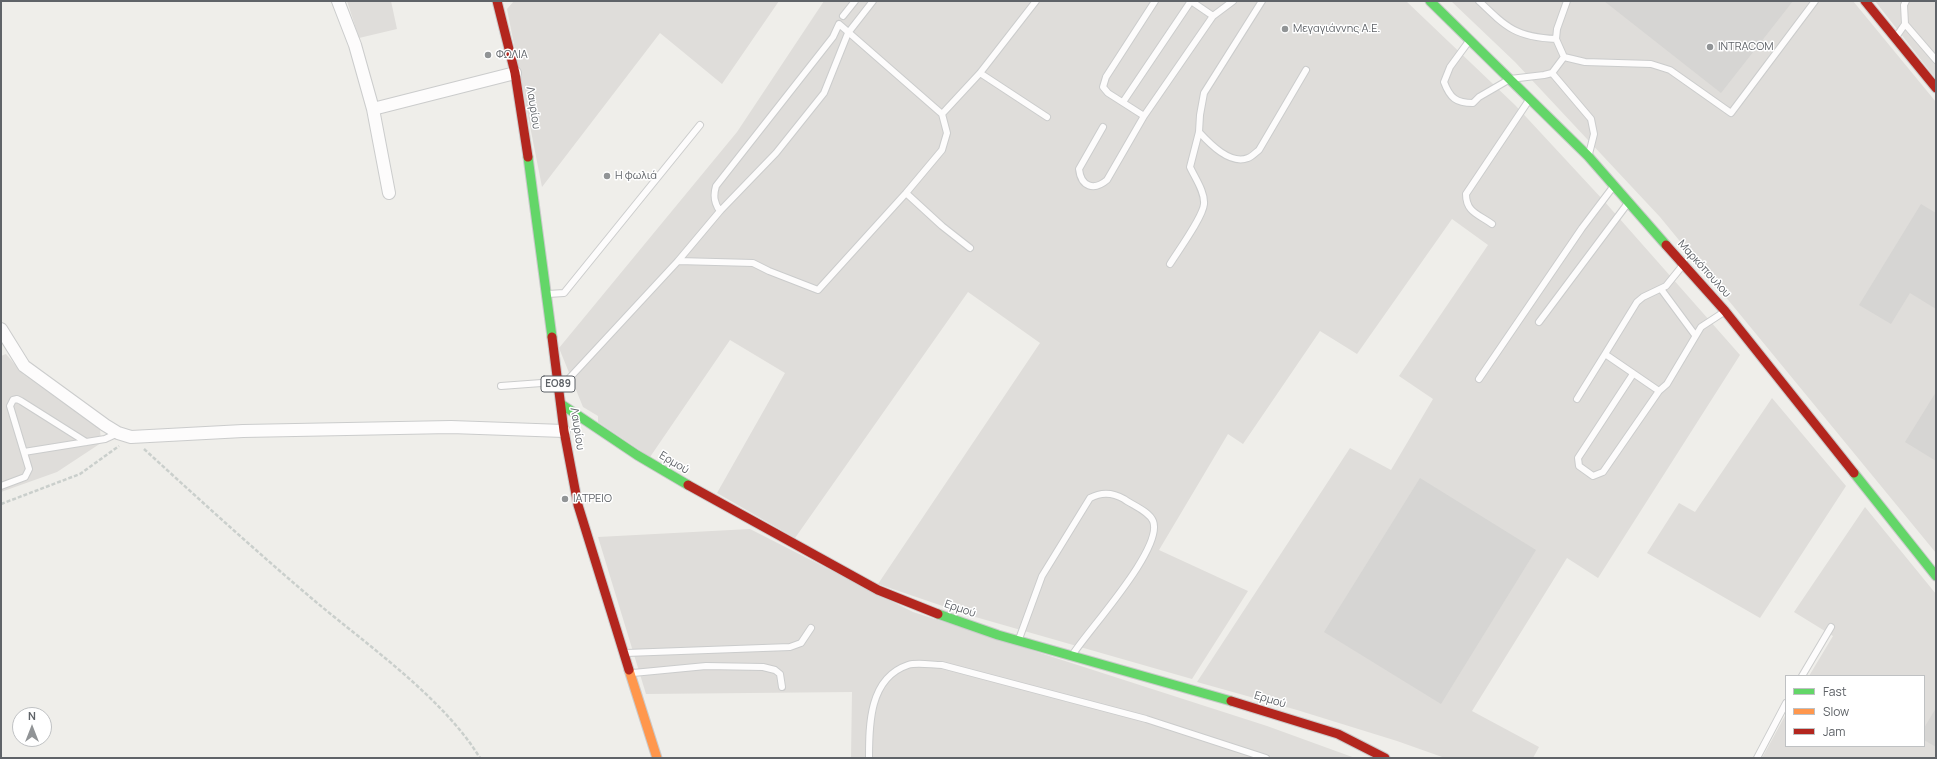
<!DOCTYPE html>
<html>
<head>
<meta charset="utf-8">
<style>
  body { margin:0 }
  #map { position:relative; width:1937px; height:759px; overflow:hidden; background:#efeeea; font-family:Manrope,sans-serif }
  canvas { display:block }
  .frame { position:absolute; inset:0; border:2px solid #5f6368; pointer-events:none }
  .legend { position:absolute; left:1785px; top:675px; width:140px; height:72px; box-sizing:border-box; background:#fff; border:1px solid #bfc1c3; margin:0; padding:5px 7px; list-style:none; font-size:12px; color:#5f6368 }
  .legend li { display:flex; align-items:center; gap:8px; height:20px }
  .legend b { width:20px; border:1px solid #bfc1c3 }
  .north { position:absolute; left:12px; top:707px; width:40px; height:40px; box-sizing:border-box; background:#fff; border:1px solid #bfc1c3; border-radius:50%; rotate:0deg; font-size:11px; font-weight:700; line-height:16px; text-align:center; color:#5f6368 }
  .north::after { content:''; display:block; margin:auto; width:14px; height:18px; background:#919496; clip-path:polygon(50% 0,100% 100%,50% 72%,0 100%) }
</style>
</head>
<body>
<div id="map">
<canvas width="1937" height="759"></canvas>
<div class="frame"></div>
<ul class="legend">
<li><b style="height:5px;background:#63d668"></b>Fast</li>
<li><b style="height:5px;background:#ff974d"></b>Slow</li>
<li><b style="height:5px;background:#b3261e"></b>Jam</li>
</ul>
<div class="north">N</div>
</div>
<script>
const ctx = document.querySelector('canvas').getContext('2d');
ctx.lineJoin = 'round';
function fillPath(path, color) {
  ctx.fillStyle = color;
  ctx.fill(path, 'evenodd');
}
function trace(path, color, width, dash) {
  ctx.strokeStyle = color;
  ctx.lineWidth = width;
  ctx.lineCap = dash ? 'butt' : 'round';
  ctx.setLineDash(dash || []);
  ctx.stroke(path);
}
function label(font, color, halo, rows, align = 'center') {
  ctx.font = font + ' Manrope,sans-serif';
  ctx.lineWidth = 3;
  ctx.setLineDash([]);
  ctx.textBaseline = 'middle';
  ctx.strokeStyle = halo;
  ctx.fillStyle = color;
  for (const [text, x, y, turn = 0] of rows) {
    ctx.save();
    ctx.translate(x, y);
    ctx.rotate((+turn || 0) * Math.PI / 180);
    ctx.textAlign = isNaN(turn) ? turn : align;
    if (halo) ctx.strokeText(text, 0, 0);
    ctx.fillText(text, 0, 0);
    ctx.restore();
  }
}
fillPath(new Path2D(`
  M347 1H391L397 29 359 38Z
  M514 1H779L722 84 660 33 542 187 507 9Z
  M824 1H1406L1515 105 1604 201 1740 355 1598 578 1567 558 1472 711 1539 747 1533 758H1445L1397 741 1297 710 1197 682 1350 448 1391 470 1433 399 1399 376 1488 245 1452 219 1357 354 1320 331 1243 444 1228 434 1159 550 1248 591 1192 679 972 616 878 584 1040 343 968 292 795 538 717 493 785 373 730 340 650 457 598 422V416L583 407 559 348 737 132Z
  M1451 1H1853L1936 102V553L1660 217 1515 62Z
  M1875 1H1936V79Z
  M6 354 23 374 100 429 101 443 57 472 1 492V356Z
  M1772 398 1846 486 1760 618 1647 553 1679 503 1695 512Z
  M1865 507 1936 594V758H1762L1786 714V746H1924V676H1809L1833 636 1794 612Z
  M750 529 913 612 1267 726 1355 758H851L852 692 646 694 598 537Z`), '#dfddda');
fillPath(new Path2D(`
  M1604 1H1793L1721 93Z
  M1921 204 1936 213V309L1910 293 1891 324 1859 305Z
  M1936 392V461L1905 442Z
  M1420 478 1536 550 1441 704 1324 632Z
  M1936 708V747L1924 740V728Z`), '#d6d5d3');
const lane = new Path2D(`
  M1155 1 1106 77 1103 87 1108 93 1144 116 1213 16 1233 1
  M1191 1 1213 16
  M1479 1C1507 28 1516 37 1556 39
  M843 16 855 1
  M1905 24 1936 60
  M1896 37 1905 24 1904 5 1906 1
  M1469 41 1450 67 1444 82C1450 98 1456 103 1473 103L1479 97 1510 79 1544 75 1552 73 1564 57
  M1564 57 1585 62 1651 64 1670 70 1731 113 1815 1
  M1564 57 1556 39 1557 29 1567 1
  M980 73 1047 117
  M1552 73 1591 119 1594 134 1589 154
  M1123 102 1191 1
  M1103 127 1079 169C1081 187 1094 191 1107 180L1144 116
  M1199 132C1210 144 1230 165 1248 158 1252 157 1256 152 1259 150L1306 70
  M906 193 942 226 970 248
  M720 211C714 203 713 196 716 186L833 37 839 24 942 114 980 73 1036 1
  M1492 224C1478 214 1466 212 1466 194L1529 100
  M678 261 753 263 769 271 818 290 906 193 942 150 947 133 942 114
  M1170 264C1178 251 1203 217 1204 204 1205 192 1195 178 1190 167L1199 132 1200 115 1204 93 1262 1
  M1683 265 1666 286 1643 297 1637 302 1605 354 1659 391 1667 384 1701 327 1724 312
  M1661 289 1695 335
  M548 294 564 293 700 125
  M1539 322 1628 203
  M1633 374 1578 458 1579 466 1593 476 1603 472 1659 391
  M1479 379 1582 228 1613 187
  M563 385 678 261 720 211 776 153 824 93 848 33 873 1
  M501 386 555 382
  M1577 399 1605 354
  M24 452 105 439 118 433
  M1 486 25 477 29 469 10 406 13 400 17 399 21 401 86 442
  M1019 639 1042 576 1090 498C1101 492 1112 492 1124 499 1132 505 1149 511 1153 521 1164 548 1089 629 1073 654
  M626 653 790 647 801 643 811 628
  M633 673 706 666 763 667 775 670 780 674 782 687
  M1802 676 1831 627
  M869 758C869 725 869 678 908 665 917 662 932 665 942 665L1146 719 1266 758
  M1757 758 1786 703`);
const street = new Path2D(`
  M338 1 355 45 373 109
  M389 193 373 109 515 73
  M1 329 24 366 105 425 118 433 131 437 243 431 451 427 564 431`);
const fast = new Path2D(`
  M1430 1 1588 156 1666 245
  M528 157 552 337
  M561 404 637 455 688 485
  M1854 473 1936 576
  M938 614 998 635 1231 701`);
const slow = new Path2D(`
  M629 670 657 758`);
const jam = new Path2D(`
  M497 1 515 73 528 157
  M1865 1 1936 88
  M1666 245 1725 311 1854 473
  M552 337 564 431 578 505 629 670
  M688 485 878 590 938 614
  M1231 701 1338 734 1385 758`);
trace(lane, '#cbcccc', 8);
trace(street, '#cbcccc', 14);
trace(fast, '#cacacb', 11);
trace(slow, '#cacacb', 11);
trace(jam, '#cacacb', 11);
trace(new Path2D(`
  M144 449C201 501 258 553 316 602 370 647 444 699 480 758
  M1 504 80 474 119 446`), '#cacfcc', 2.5, [4, 2]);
trace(lane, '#fdfcfc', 6);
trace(street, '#fdfcfc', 12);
trace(fast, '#63d668', 9);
trace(slow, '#ff974d', 9);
trace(jam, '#b3261e', 9);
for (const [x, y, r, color] of [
  [1285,29,4,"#919496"],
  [1710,47,4,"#919496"],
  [488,55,4,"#919496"],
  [607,176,4,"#919496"],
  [565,499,4,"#919496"]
]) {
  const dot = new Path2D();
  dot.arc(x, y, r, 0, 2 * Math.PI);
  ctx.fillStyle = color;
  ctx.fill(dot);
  trace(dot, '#fff', 1.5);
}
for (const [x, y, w] of [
  [558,384,34]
]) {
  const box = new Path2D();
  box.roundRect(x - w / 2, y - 8, w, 16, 3);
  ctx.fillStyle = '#fff';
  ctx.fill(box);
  trace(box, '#5f6368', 1);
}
label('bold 10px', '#5f6368', null, [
  ["ΕΟ89",558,384]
]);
label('11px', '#5f6368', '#fff', [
  ["Μεγαγιάννης Α.Ε.",1293,29],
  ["INTRACOM",1718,47],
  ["ΦΩΛΙΑ",496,55],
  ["Η φωλιά",615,176],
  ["ΙΑΤΡΕΙΟ",573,499]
], 'left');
label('11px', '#5f6368', '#fff', [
  ["Λαυρίου",533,108,81],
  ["Μαρκόπουλου",1704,269,48],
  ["Λαυρίου",577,429,81],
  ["Ερμού",674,463,31],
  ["Ερμού",960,609,19],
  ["Ερμού",1270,700,17]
]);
</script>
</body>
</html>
